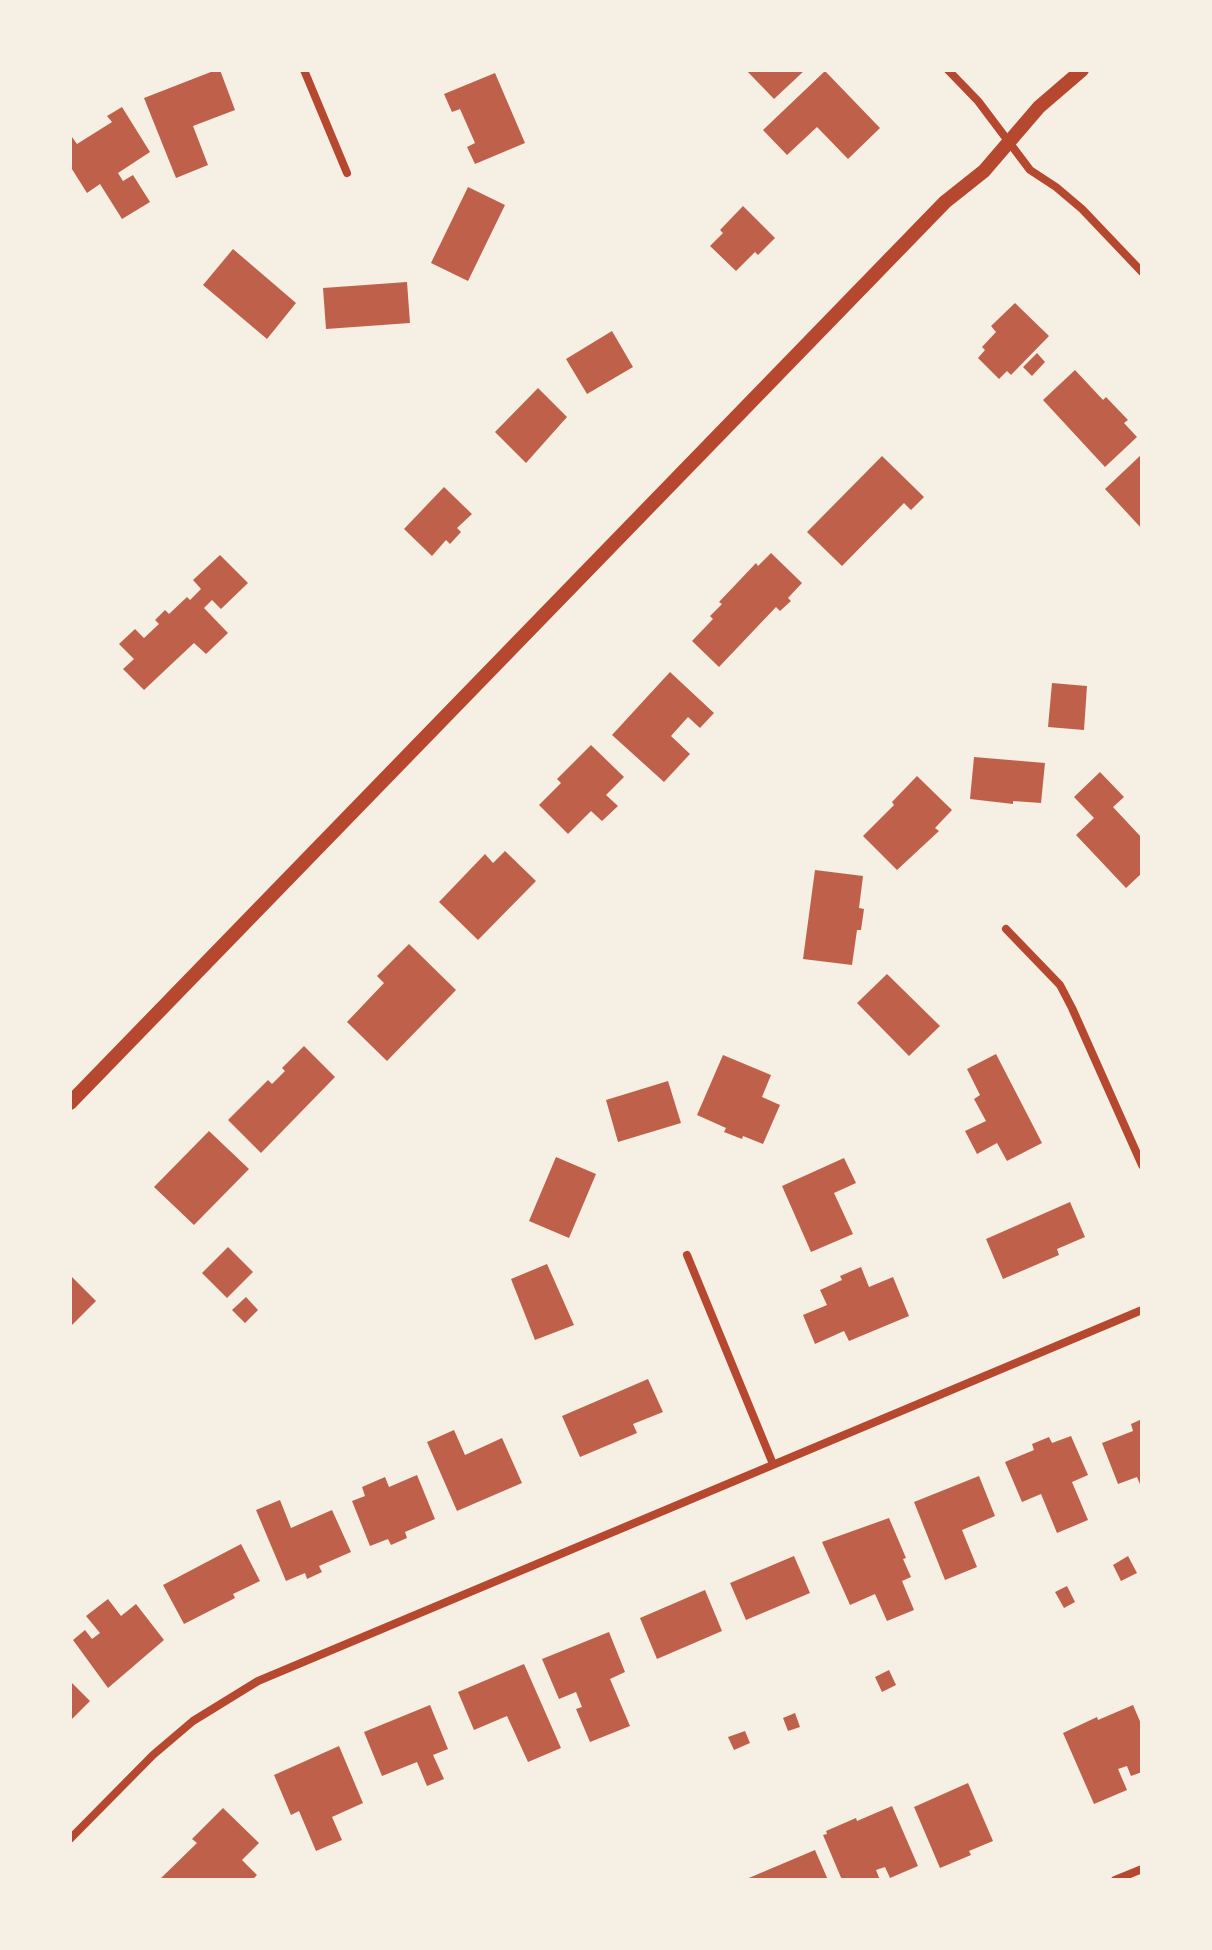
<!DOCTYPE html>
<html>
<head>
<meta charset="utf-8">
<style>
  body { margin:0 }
  #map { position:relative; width:1212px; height:1950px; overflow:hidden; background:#f6efe4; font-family:Spectral,serif }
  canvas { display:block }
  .frame { position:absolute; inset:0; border:72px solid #f6efe4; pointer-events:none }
</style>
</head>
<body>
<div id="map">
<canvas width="1212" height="1950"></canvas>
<div class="frame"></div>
</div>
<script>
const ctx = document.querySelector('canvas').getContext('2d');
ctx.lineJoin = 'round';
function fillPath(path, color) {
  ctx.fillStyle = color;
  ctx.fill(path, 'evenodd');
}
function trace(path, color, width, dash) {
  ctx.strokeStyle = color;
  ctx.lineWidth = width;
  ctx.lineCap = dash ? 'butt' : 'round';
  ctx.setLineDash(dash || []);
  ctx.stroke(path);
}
fillPath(new Path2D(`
  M216 70H220L235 110 193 126 208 165 176 178 144 98Z
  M746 70H805L774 99Z
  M825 71 880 128 848 159 817 127 787 155 763 130Z
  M495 73 525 143 475 164 467 147 475 143 460 109 452 112 444 94Z
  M122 107 150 152 118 173 123 181 133 175 150 202 122 219 100 184 87 193 70 166V138L72 137 77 144 112 122 107 116Z
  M468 187 505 205 468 281 431 263Z
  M743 206 775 238 758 255 755 252 736 271 710 246 723 233 720 230Z
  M233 249 296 303 267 339 203 285Z
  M407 282 410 323 326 329 323 288Z
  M1015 303 1049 336 1011 375 1007 371 999 379 978 358 985 350 982 347 996 332 991 326Z
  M612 331 633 367 587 394 566 359Z
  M1037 353 1045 362 1032 376 1023 367Z
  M1075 370 1103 400 1106 397 1128 420 1124 423 1137 437 1105 467 1043 400Z
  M538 388 567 417 526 463 495 432Z
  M1142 454V529L1105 489Z
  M882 456 924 497 911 510 904 503 842 566 807 532Z
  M444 487 472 514 457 528 461 532 450 544 446 540 432 556 404 529Z
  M771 553 802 583 788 598 791 601 780 611 776 607 719 667 692 641 713 619 710 616 722 604 719 602 756 563 758 566Z
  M220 555 248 583 221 609 212 600 204 608 228 633 206 654 194 643 144 690 123 669 134 659 119 644 135 629 144 638 159 624 155 620 165 610 169 614 187 597 190 600 201 589 193 580Z
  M670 672 714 713 700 728 688 717 671 736 690 754 664 782 612 735Z
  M1052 683 1087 686 1084 730 1048 727Z
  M591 745 624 777 606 795 618 806 602 821 591 811 568 834 539 805 561 783 557 779Z
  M974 757 1045 763 1041 803 1013 801V804L970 799Z
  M1100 772 1124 797 1113 807 1142 838V873L1126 888 1076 835 1094 818 1074 797Z
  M917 776 952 810 935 828 939 831 897 870 863 836 894 805 892 802Z
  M505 851 536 881 478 940 439 902 485 854 493 863Z
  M815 870 863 876 859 908 864 909 861 930H857L852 965 803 959Z
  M409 944 456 990 387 1061 347 1022 384 983 377 976Z
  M887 974 940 1026 909 1056 857 1003Z
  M304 1046 335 1077 261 1153 228 1120 268 1080 272 1084 285 1071 282 1068Z
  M996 1054 1042 1143 1007 1161 997 1143 977 1154 965 1131 986 1121 974 1099 980 1095 967 1069Z
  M723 1055 771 1075 762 1097 780 1105 763 1144 743 1136 742 1139 724 1132 726 1128 697 1115Z
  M668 1081 681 1123 618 1142 606 1100Z
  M209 1131 249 1169 194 1225 154 1187Z
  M556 1157 596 1174 569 1238 529 1221Z
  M844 1158 856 1183 834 1193 853 1234 811 1252 782 1186Z
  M1070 1202 1085 1237 1057 1249 1059 1255 1003 1279 986 1239Z
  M228 1247 253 1272 227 1298 202 1273Z
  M547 1264 574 1325 535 1340 511 1279Z
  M861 1267 869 1287 893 1277 909 1316 849 1341 844 1331 815 1344 803 1315 827 1305 820 1290 842 1280 840 1276Z
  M70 1275 96 1301 70 1327Z
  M246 1297 258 1310 245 1323 232 1310Z
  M648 1379 663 1412 633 1424 637 1433 580 1457 562 1416Z
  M1142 1419V1489L1137 1477 1118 1484 1102 1443 1133 1431 1131 1424Z
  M454 1430 465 1455 502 1438 522 1483 457 1511 427 1442Z
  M1071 1436 1088 1475 1072 1482 1088 1520 1057 1533 1041 1494 1022 1502 1005 1462 1034 1450 1032 1444 1049 1437 1052 1443Z
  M417 1475 435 1519 405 1532 407 1538 391 1545 388 1539 370 1546 352 1501 365 1496 362 1487 385 1477 389 1487Z
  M979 1476 995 1516 962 1530 977 1567 945 1580 914 1502Z
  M280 1500 291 1528 332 1510 351 1552 319 1566 322 1572 307 1579 305 1573 286 1581 256 1510Z
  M889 1518 906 1558 903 1559 911 1577 902 1581 914 1610 887 1621 875 1594 850 1605 822 1542Z
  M241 1544 260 1581 233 1594 235 1598 184 1624 163 1585Z
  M794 1556 810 1593 746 1620 730 1583Z
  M1128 1556 1137 1573 1121 1581 1113 1565Z
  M1067 1586 1075 1602 1064 1608 1055 1592Z
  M705 1590 722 1631 657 1659 640 1618Z
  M108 1599 121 1616 136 1604 164 1640 108 1688 73 1640 85 1630 92 1639 100 1633 86 1616Z
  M609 1632 625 1672 610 1679 630 1726 590 1742 576 1709 582 1707 576 1692 559 1699 542 1659Z
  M524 1664 561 1748 528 1762 507 1716 474 1730 458 1692Z
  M889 1670 896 1685 882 1692 875 1677Z
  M70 1681 90 1701 70 1721Z
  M430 1705 448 1749 433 1755 444 1779 427 1786 417 1762 382 1776 364 1732Z
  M1133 1705 1142 1726V1772L1131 1776 1127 1766 1118 1769 1127 1790 1094 1804 1063 1733 1097 1717 1098 1720Z
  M795 1713 800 1727 788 1731 783 1718Z
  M745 1731 750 1743 734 1750 728 1737Z
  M339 1746 363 1803 332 1817 342 1840 316 1851 299 1811 291 1815 274 1775Z
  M968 1783 993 1841 969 1851 971 1855 940 1868 914 1807Z
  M892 1806 918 1866 890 1878 885 1867 876 1870 880 1880H842L823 1835 827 1834 826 1831 856 1818 857 1821Z
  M223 1808 259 1843 242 1860 257 1875 252 1880H159L197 1843 192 1839Z
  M815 1850 828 1880H744Z`), '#bf614a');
trace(new Path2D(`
  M304 70 347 173
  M948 70 978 101 1030 170 1056 187 1082 209 1142 272
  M1006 929 1060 985 1072 1008 1142 1165
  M687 1255 773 1464
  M70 1839 153 1755 193 1721 258 1681 1142 1310
  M1115 1880 1142 1869`), '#b5482f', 8);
trace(new Path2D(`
  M70 1103 945 202 984 171 1039 107 1082 70`), '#b5482f', 14);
</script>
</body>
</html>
